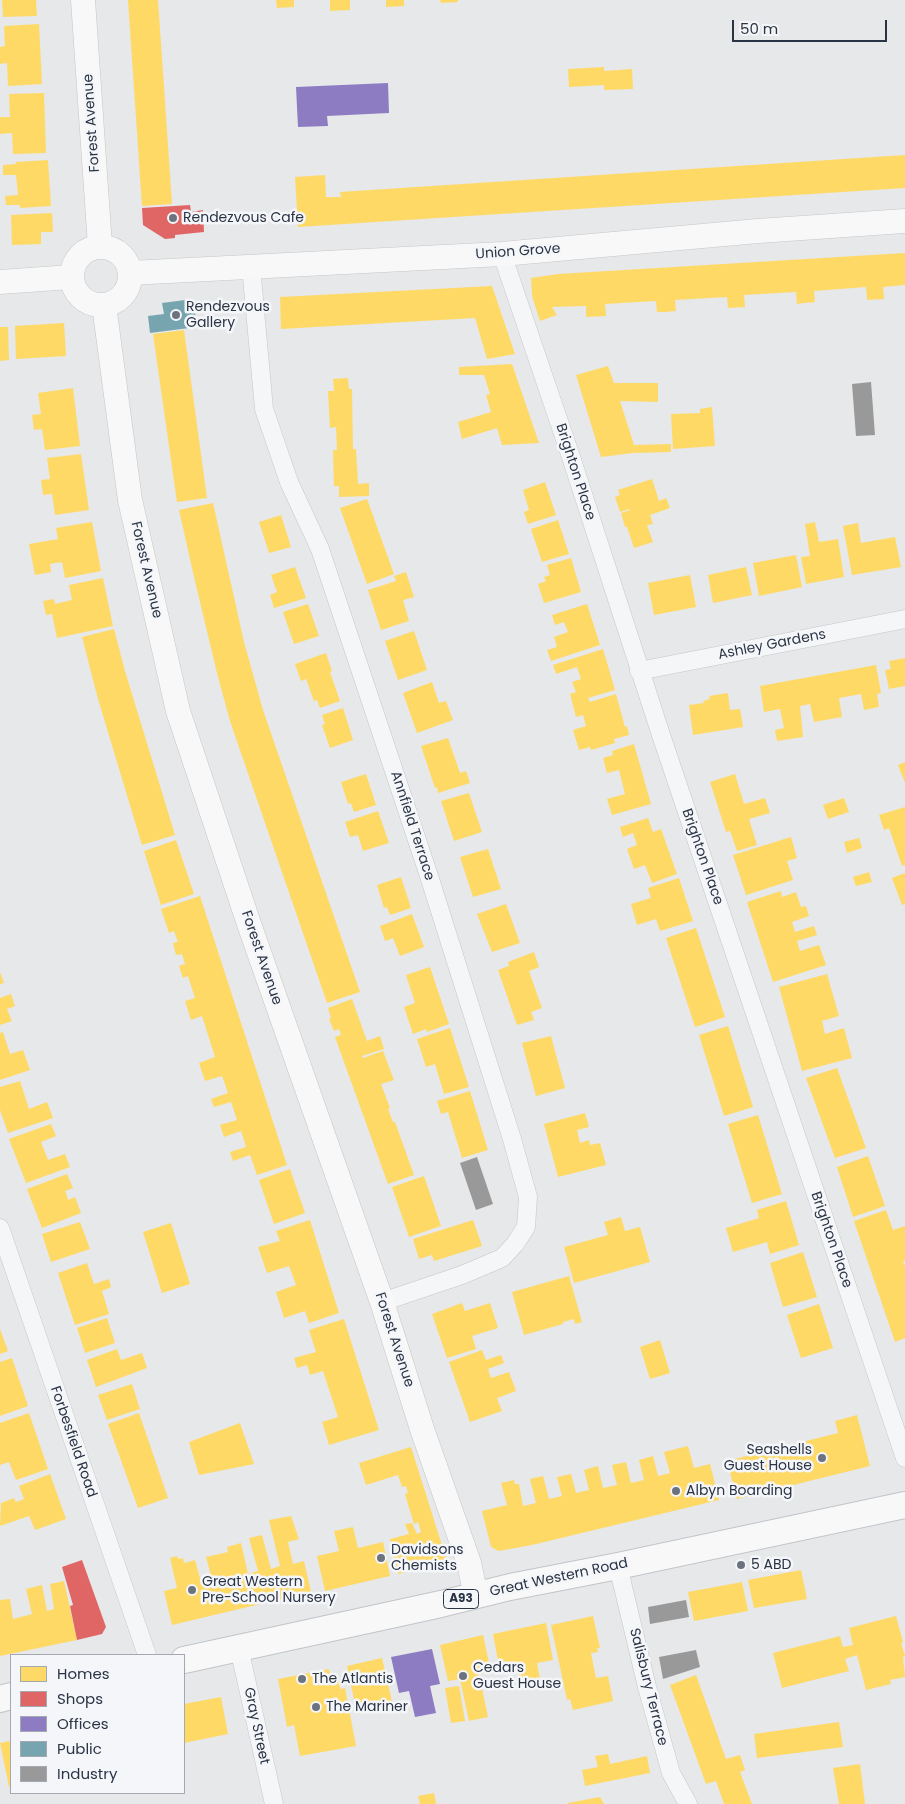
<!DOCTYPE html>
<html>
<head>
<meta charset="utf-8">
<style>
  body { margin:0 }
  #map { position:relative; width:905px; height:1804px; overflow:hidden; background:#e6e8ea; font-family:Poppins,sans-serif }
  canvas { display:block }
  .legend { position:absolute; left:10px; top:1654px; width:175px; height:140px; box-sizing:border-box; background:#f4f6f9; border:1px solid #a4a8b1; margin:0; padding:6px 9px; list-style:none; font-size:15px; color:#2b3445 }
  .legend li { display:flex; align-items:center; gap:10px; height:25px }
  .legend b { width:25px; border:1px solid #a4a8b1 }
  .scale { position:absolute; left:732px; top:20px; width:155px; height:22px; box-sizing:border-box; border:2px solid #2b3445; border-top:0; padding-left:6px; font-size:15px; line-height:18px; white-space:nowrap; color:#2b3445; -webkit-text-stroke:4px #f4f6f9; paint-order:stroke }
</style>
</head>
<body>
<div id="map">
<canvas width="905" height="1804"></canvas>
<ul class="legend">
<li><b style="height:14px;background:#ffd966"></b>Homes</li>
<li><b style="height:14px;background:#e06666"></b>Shops</li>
<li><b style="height:14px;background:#8e7cc3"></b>Offices</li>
<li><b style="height:14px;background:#76a5af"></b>Public</li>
<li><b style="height:14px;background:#999"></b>Industry</li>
</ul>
<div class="scale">50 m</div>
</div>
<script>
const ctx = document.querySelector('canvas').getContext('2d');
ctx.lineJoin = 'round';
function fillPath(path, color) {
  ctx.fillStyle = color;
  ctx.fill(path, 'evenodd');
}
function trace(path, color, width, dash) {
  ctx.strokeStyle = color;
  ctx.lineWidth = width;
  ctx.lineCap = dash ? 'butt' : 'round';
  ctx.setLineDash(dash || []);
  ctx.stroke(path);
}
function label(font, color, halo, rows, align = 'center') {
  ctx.font = font + ' Poppins,sans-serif';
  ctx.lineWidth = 5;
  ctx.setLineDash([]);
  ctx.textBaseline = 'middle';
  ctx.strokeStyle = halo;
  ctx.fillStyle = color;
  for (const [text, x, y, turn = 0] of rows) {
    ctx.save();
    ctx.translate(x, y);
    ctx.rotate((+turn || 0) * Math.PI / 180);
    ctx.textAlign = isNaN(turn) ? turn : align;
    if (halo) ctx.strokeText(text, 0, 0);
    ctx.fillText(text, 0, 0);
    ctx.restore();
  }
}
fillPath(new Path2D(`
  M2 0H36L37 16 3 17Z
  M128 0H158L172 204 142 206Z
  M276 0H294V7L277 8Z
  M330 0H350V10L330 11Z
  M386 0H404V6L386 7Z
  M440 0H458V2L441 3Z
  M39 24 42 84 8 86 7 63 0 64V47L5 46 4 26Z
  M604 67V71L632 69 633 89 604 90V85L569 87 568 69Z
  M44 93 46 153 13 154 12 133 0 134V117H10L9 94Z
  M905 155V188L298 227 295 177 325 175 326 197H341L340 192Z
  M48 160 51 206 20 208V205H6L5 196 18 195 16 175H3V165L16 164V162Z
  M52 213 53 232H41V244L12 245 11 215Z
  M905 253V285L883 287 884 299 867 300 866 287 814 291 815 302 804 303 797 304 796 292 744 295 745 307 728 308 727 297 675 300 676 311 665 312H657L656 301 605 304 606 316 586 317V306L552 307 557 315 540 321 532 296 531 278 558 274Z
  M492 286 515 354 487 359 475 318 281 329 280 297Z
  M64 323 66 356 16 359 15 326Z
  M0 327H8L9 360 0 361Z
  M184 330 207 498 177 502 153 334Z
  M512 364 539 443 502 445 497 428 462 439 458 422 491 412 486 395 490 394 484 375H459V367Z
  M608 366 614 383H658V402L620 401 634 445 671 444V452L633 453 601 457 576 375Z
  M348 378 349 389H352L353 449H356L358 484 369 483V496L339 497V486H334L333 450H337L336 427 330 428 328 391H334L333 379Z
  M73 388 80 446 45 450 42 429 34 430 32 415 41 414 38 393Z
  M712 407 715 446 673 449 671 414 700 413V409Z
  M81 454 89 510 55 515 52 494 43 495 41 480 50 479 47 458Z
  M652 479 659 501 666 498 670 508 650 515 653 524 647 525 653 542 634 548 627 527H625L621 513 630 510 629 509 620 512 615 497 620 495 618 490Z
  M545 482 556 515 528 524 524 512 529 510 523 490Z
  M367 499 394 574 367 584 340 508Z
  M213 503 244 642 263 710 360 992 327 1003 230 721 217 673 194 577 179 510Z
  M281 515 291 547 269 553 259 522Z
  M558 520 569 554 542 562 531 529Z
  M92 522 101 571 65 578 62 562 50 564 51 572 35 575 29 544 58 539 56 528Z
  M815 522 819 542 838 539 844 577 806 584 801 557 810 556 805 524Z
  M858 523 861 543 895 537 901 567 852 575 843 526Z
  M796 555 802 587 759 596 753 563Z
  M571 558 581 592 544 603 538 584 546 581 544 577 550 575 547 565Z
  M295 567 306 598 274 608 270 595 277 592 271 575Z
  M746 567 752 595 713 603 708 575Z
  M406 572 414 597 403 600 409 621 381 630 368 590 396 581 394 576Z
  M690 575 696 607 654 615 648 583Z
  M103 578 113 626 57 638 52 614 46 615 43 601 54 599 55 604 72 600 69 585Z
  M308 604 319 636 294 644 283 612Z
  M587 604 600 645 551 661 547 650 557 647 554 637 568 632 564 622 555 625 552 615Z
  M114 629 125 671 175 835 142 845 98 699 82 637Z
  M414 631 427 670 398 680 385 641Z
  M603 649 615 690 588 698 590 702 616 694 625 727 627 726 629 735 614 739 615 743 591 750 590 747 579 750 573 730 586 726 583 715 576 717 570 694 576 692 572 682 581 679 577 667 556 674 553 665Z
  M326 653 332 671 330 672 340 701 320 708 317 700 314 701 306 679 301 681 295 664Z
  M905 658V686L889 689 885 670 891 669 889 661Z
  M876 665 881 693 877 694 879 707 864 710 861 694 839 698 842 717 814 722 810 704 800 706 803 737 777 741 775 730 784 728 780 709 764 712 760 686Z
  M432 682 439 703 446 701 453 720 417 733 403 693Z
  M728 693 730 710 740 709 743 727 693 735 689 705 704 703 703 701 710 699 709 696Z
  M343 708 353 740 330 748 322 725 325 724 322 715Z
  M448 738 460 773 466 771 470 783 438 793 437 787 435 788 421 746Z
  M634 744 651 804 612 815 607 799 625 794 619 770 607 773 603 758 613 755 612 751Z
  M905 762V783L898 765Z
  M366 774 376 805 354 812 351 803 348 804 341 782Z
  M735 774 744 804 765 798 770 813 749 819 757 845 737 851 730 831 726 832 710 782Z
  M469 793 482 832 454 841 441 801Z
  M844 798 849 812 828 819 823 805Z
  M905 807V865L902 866 889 828 884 830 879 815Z
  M378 811 389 843 363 851 358 835 350 837 345 822Z
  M648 818 653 832 661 829 677 874 652 883 645 865 634 869 627 849 637 845 633 833 623 837 620 827Z
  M791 837 797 858 787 861 793 880 746 895 733 855Z
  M859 838 862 848 847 853 844 842Z
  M176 840 194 894 161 905 144 851Z
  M488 849 501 889 473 897 460 857Z
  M869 872 872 882 856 886 853 877Z
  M905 873V904L902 905 892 878Z
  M401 877 411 908 390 915 387 907 384 908 377 885Z
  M679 878 693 921 660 931 656 919 637 925 631 904 651 898 648 888Z
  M781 891 782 897 796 892 801 907 806 906 809 916 792 922 795 932 814 926 817 935 797 941 800 951 819 945 826 965 773 982 747 902Z
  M200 896 287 1165 257 1175 250 1155 233 1161 230 1152 246 1147 241 1131 224 1137 220 1125 237 1120 231 1102 214 1107 211 1099 228 1093 222 1076 205 1081 199 1063 215 1057 202 1016 191 1020 185 1001 195 998 188 976 183 978 179 966 185 964 182 954 176 955 173 943 178 942 174 931 169 933 161 909Z
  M506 904 520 943 492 952 477 914Z
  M412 914 424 947 400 956 393 938 385 941 380 926Z
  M696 928 725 1017 695 1027 666 938Z
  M534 952 539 967 529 971 542 1008 531 1012 534 1020 517 1025 498 970 509 966 508 962Z
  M430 967 449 1024 427 1032 426 1029 413 1034 404 1007 415 1003 406 975Z
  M0 972 4 983 0 984Z
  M827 974 839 1016 822 1021 825 1034 844 1028 852 1058 802 1071 779 987Z
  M11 994 15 1006 7 1009 12 1021 0 1025V998Z
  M352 999 367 1041 380 1036 384 1049 362 1056 363 1058 383 1051 394 1080 381 1084 390 1108 388 1109 393 1122H395L414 1175 388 1184 335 1037 341 1035 339 1029 334 1031 329 1019 331 1018 328 1008Z
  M728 1026 753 1107 724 1116 699 1035Z
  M450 1028 469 1087 444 1094 435 1064 426 1067 417 1039Z
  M3 1032 10 1054 23 1050 30 1070 0 1080V1033Z
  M551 1036 565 1088 536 1096 522 1043Z
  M837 1068 866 1148 835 1158 806 1078Z
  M20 1081 29 1109 47 1102 53 1118 8 1133 0 1110V1087Z
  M470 1091 488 1150 462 1158 448 1112 441 1114 437 1101Z
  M585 1113 589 1127 577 1130 580 1143 589 1140 590 1145 600 1143 606 1165 558 1177 544 1124Z
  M758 1115 782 1194 752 1203 728 1124Z
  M51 1124 56 1136 41 1142 48 1160 65 1154 70 1167 26 1183 9 1139Z
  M868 1156 885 1206 853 1217 837 1167Z
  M290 1169 305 1213 274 1224 259 1180Z
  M67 1174 73 1188 65 1191 67 1196 68 1200 75 1197 81 1213 42 1228 27 1189Z
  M424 1176 441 1226 409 1237 392 1187Z
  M786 1201 799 1245 770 1254 767 1242 733 1252 726 1228 759 1218 757 1210Z
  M886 1210 893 1230 905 1226V1261H903L905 1266V1338L895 1342 854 1221Z
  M621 1217 625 1231 640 1227 650 1262 574 1283 564 1247 608 1235 604 1222Z
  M310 1220 339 1313 309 1323 305 1311 284 1318 276 1292 296 1285 289 1266 267 1273 258 1247 280 1241 276 1231Z
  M473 1220 482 1246 434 1261 432 1255 419 1259 413 1239Z
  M80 1222 90 1249 51 1262 42 1234Z
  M171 1223 190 1284 162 1293 143 1232Z
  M803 1252 817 1297 783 1307 770 1263Z
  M87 1263 94 1284 109 1279 111 1287 102 1291 109 1314 75 1325 58 1273Z
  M569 1276 582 1322 575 1324 574 1319 563 1322V1324L524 1335 512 1292Z
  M462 1303 465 1311 490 1303 498 1328 472 1336 476 1349 447 1358 432 1314Z
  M819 1304 833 1348 801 1358 787 1315Z
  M107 1318 115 1343 85 1353 77 1328Z
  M344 1319 379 1430 329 1445 322 1422 338 1417 323 1371 310 1375 307 1365 297 1368 294 1358 316 1352 309 1330Z
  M0 1329 8 1351 0 1354Z
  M660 1340 670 1373 650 1379 640 1347Z
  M117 1349 121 1360 142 1353 147 1368 96 1387 87 1360Z
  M482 1350 486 1360 501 1355 504 1363 488 1369 491 1378 509 1372 516 1391 497 1398 502 1411 470 1422 449 1362Z
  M12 1358 28 1406 0 1416V1362Z
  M132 1384 140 1409 107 1420 98 1395Z
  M29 1413 48 1469 16 1480 9 1462 0 1465V1423Z
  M139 1413 168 1498 138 1508 108 1424Z
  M857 1415 870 1466 737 1499 727 1461 838 1433 835 1421Z
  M240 1423 254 1464 199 1475 189 1442Z
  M688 1446 694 1468 710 1464 719 1500 532 1545 499 1551 491 1547 482 1511 507 1505 501 1483 514 1480 515 1484H519L523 1506 536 1503 530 1479 543 1476 549 1499 562 1496 557 1477 571 1474 576 1493 589 1490 584 1470 598 1466 603 1488 617 1485 612 1465 626 1462 631 1483 644 1480 639 1460 653 1456 658 1476 670 1473 664 1452Z
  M411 1447 446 1558 444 1563 398 1574 390 1539 409 1534 405 1524 412 1523 417 1534 421 1532 418 1522 414 1524 410 1511 405 1494 408 1493 406 1486 402 1487 398 1475 366 1485 359 1463Z
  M50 1474 66 1519 35 1530 29 1516 0 1526 1 1503 14 1498 16 1502 24 1499 19 1486Z
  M291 1516 299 1539 288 1542 293 1564 304 1561 311 1592 172 1625 164 1591 177 1588 170 1558 177 1556 178 1559 183 1558 184 1563 195 1560 201 1582 212 1579 206 1557 228 1552 227 1547 241 1543 248 1574 258 1571 249 1538 262 1535 271 1569 280 1566 269 1520Z
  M353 1527 358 1548 383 1542 390 1576 325 1591 317 1556 339 1551 334 1531Z
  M801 1570 807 1599 754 1608 748 1580Z
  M64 1581 77 1640 0 1656V1600L10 1599 13 1619 32 1614 26 1589 42 1585 47 1611 54 1609 50 1584Z
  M742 1582 748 1611 694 1621 688 1592Z
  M593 1616 600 1648H597L598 1652 591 1653 596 1678 608 1676 613 1701 573 1710 570 1699 567 1700 551 1625Z
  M896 1616 903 1642 901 1643 905 1656 903 1657 905 1677 890 1680 891 1684 866 1690 857 1655 845 1659 849 1671 782 1688 773 1653 840 1636 843 1647 853 1645 849 1628Z
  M546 1623 553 1660 537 1663 541 1685 522 1689 518 1668 500 1671 493 1634Z
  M483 1635 491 1672 479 1674 488 1717 469 1721 460 1679 448 1681 440 1645Z
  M382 1658 393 1706 357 1714 347 1666Z
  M329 1669 331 1681 339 1680 340 1689 345 1688 356 1746 300 1756 294 1725 287 1727 278 1679Z
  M696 1675 726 1759 740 1755 745 1770 740 1772 752 1804H724L716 1781 706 1784 670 1685Z
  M459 1686 465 1721 451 1723 445 1688Z
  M221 1697 228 1734 184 1743V1704Z
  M839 1722 843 1747 757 1758 754 1734Z
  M11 1741V1787H9L0 1743Z
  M608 1754 610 1764 647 1756 650 1773 585 1786 582 1770 598 1767 595 1756Z
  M860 1764 865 1804H839L833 1768Z
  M434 1793 436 1804H420L418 1796Z
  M600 1797 604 1804H568V1803Z`), '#ffd966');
fillPath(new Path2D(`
  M190 205 191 212 203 210 204 232 175 235V238L165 239 143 225 142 208Z
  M82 1560 106 1627 102 1634 77 1640 70 1606 73 1605 62 1567Z`), '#e06666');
fillPath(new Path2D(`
  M388 83 389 113 327 116 328 126 298 127 296 87Z
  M432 1649 440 1684 430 1686 436 1713 415 1717 409 1691 399 1693 391 1657Z`), '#8e7cc3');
fillPath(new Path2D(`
  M193 299 197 327 150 333 148 316 164 314 162 303Z`), '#76a5af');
fillPath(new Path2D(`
  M871 382 875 435 856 436 852 384Z
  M477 1157 493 1204 476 1210 460 1163Z
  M686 1600 689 1617 650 1624 648 1607Z
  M696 1650 700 1667 663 1679 659 1657Z`), '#999');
const street = new Path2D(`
  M502 254 571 457 662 738 905 1458
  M251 266 264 409 289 482 320 549 429 876 512 1139 528 1197 526 1227 515 1244 502 1258 462 1275 382 1302
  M639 671 905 619
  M0 1228 147 1655
  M618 1566 647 1687 671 1773 688 1804
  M239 1648 274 1804`);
const secondary = new Path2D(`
  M83 0 100 246
  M72 276a29 29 0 1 1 58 0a29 29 0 1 1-58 0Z
  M130 273 502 254 758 231 905 221
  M0 282 71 277
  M104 305 130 500 178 711 249 924 382 1302 422 1429 469 1563 476 1596`);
const primary = new Path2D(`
  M184 1660 441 1604 510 1587 618 1566 905 1505
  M0 1699 11 1696`);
trace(street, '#c4c6c8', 19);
trace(secondary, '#c4c6c8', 25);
trace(primary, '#c2c5c8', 28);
trace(street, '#f5f6f7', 18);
trace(secondary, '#f8f8f8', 24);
trace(primary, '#f8f8f8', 26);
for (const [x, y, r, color] of [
  [173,218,5,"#6c737f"],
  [176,315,5,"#6c737f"],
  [822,1458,5,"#6c737f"],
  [676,1491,5,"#6c737f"],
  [381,1558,5,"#6c737f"],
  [741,1565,5,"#6c737f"],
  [192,1590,5,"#6c737f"],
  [463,1676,5,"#6c737f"],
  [302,1679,5,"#6c737f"],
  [316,1707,5,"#6c737f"]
]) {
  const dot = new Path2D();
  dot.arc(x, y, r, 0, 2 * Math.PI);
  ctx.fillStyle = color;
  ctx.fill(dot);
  trace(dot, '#f4f6f9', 2);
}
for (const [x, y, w] of [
  [461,1599,35]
]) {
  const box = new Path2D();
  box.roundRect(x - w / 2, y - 9.5, w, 19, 4);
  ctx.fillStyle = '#f4f6f9';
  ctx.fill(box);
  trace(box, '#2b3445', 1);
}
label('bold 12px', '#2b3445', null, [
  ["A93",461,1599]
]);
label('14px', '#2b3445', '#f4f6f9', [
  ["Forest Avenue",92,123,-94],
  ["Union Grove",518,252,-4],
  ["Brighton Place",575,472,72],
  ["Forest Avenue",146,570,77],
  ["Ashley Gardens",772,645,-11],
  ["Annfield Terrace",412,826,72],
  ["Brighton Place",702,857,71],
  ["Forest Avenue",261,958,71],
  ["Brighton Place",831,1240,71],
  ["Forest Avenue",394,1340,72],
  ["Forbesfield Road",73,1442,71],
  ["Great Western Road",559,1578,-12],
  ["Salisbury Terrace",648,1687,76],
  ["Gray Street",256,1726,78]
]);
label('14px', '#2b3445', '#f4f6f9', [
  ["Rendezvous Cafe",183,218],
  ["Rendezvous",186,307],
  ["Gallery",186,323],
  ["Seashells",812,1450,"right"],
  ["Guest House",812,1466,"right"],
  ["Albyn Boarding",686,1491],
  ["Davidsons",391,1550],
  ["Chemists",391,1566],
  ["5 ABD",751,1565],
  ["Great Western",202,1582],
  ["Pre-School Nursery",202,1598],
  ["Cedars",473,1668],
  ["Guest House",473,1684],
  ["The Atlantis",312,1679],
  ["The Mariner",326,1707]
], 'left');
</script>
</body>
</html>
